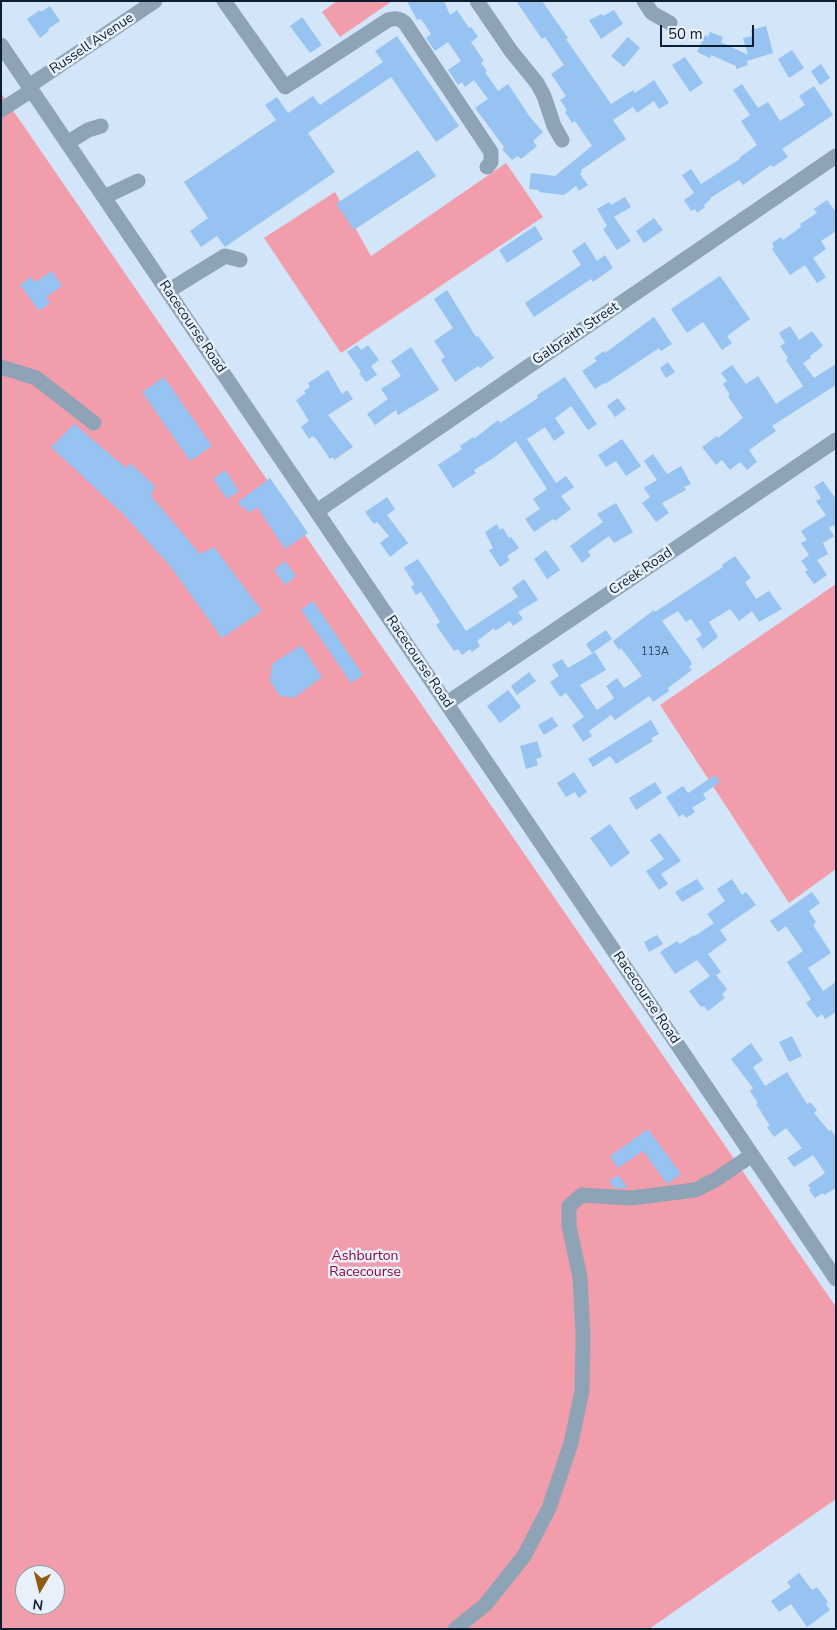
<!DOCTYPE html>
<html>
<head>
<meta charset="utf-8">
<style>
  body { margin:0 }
  #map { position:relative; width:837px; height:1630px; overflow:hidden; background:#d3e5f8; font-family:"Nunito Sans",sans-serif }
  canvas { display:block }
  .frame { position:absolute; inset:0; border:2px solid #0c1e2f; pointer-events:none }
  .north { position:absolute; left:15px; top:1565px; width:50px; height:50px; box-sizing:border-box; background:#e8f1fb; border:1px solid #909da9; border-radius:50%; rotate:188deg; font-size:14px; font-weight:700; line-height:20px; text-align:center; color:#0c1e2f }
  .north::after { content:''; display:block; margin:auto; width:18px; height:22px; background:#8f5b0c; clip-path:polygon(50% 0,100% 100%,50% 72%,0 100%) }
  .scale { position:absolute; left:660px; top:25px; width:94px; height:22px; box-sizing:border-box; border:2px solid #0c1e2f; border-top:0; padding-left:6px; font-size:15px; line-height:18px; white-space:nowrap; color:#0c1e2f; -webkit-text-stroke:4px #e8f1fb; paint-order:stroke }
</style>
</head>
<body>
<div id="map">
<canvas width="837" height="1630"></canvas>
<div class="frame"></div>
<div class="north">N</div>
<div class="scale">50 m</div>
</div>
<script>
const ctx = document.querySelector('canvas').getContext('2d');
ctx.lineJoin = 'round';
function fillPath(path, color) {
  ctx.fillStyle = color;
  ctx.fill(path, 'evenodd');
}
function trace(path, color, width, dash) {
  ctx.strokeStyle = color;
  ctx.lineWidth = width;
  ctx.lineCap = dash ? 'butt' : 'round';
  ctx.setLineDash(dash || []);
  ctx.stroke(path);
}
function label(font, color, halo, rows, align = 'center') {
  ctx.font = font + ' "Nunito Sans",sans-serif';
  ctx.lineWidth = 5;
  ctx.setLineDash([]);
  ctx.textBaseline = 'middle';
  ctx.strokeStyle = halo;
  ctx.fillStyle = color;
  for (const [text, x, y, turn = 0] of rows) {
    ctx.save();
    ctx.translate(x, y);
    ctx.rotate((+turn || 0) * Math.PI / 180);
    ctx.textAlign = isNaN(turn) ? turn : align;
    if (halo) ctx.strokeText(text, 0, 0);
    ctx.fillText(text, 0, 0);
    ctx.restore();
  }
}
fillPath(new Path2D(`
  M337 1H392L340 37 322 12Z
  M1 93 836 1307V1499L649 1629H1ZM25 1575H55V1605H25Z
  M506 163 543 217 341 353 264 238 335 192 371 256Z
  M836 584V869L789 903 660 705Z`), '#f29dab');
fillPath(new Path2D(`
  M407 1H444L450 15 457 10 469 28 471 27 478 37 471 42 484 61 481 63 487 71 485 72 498 91 508 84 530 117 543 132 533 141 537 146 521 159 518 156 512 160 502 149 504 147 475 108 488 99 474 80 465 87 462 82 458 85 448 70 461 61 448 42 435 51 426 38 431 34 421 19 417 20Z
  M516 1H542L568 38 566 39 611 104 633 90 635 93 654 80 669 103 659 109 654 101 637 113 633 107 613 120 626 139 581 170 582 172 580 174 588 185 579 191 576 186 564 195 539 192V190L529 189 531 173 555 176 592 146 575 121 572 123 565 112 567 110 560 100 566 96 551 74 564 65 545 37 542 39Z
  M50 6 60 21 48 29 49 31 40 38 27 19 40 10 41 12Z
  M614 10 623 24 601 39 589 20 602 14 603 16Z
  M302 17 322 45 310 53 290 26Z
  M766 26 773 53 747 61 748 65 736 69V66L711 55 710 58 697 52 705 35 708 37 710 32 723 37 721 42 748 55 743 38 752 36 751 30Z
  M397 36 459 126 436 142 391 77 308 133 335 172 225 247 217 236 201 247 190 231 208 218 184 182 276 120 265 105 277 97 288 113 313 96 320 105 383 62 375 51Z
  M628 37 640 48 624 67 611 56Z
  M792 50 804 68 789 78 778 59Z
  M685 57 703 83 690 92 672 65Z
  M821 64 830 78 820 85 811 71Z
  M742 84 758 108 768 102 780 121 805 105 799 96 814 86 833 115 782 149 788 157 773 167 771 165 743 185 739 180 710 198 711 199 704 205 705 207 697 213 695 209 691 211 684 200 694 193 682 175 691 169 701 184 740 159 739 158 757 145 741 121 750 115 733 90Z
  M418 150 436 176 354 230 336 204Z
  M625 197 631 207 614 217 631 241 617 250 603 229 607 226 597 209 609 202 611 205Z
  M827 200 836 212V231L821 241 826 249 813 258 826 277 817 283 805 265 790 275 772 249 774 247 772 243 781 237 783 240 801 227 800 224 817 213 814 209Z
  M654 218 663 230 644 243 636 231Z
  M535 226 543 239 507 263 499 250Z
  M585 242 597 261 605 255 613 268 593 282 591 279 534 317 525 303 581 265 572 251Z
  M52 271 62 286 46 297 50 303 39 311 20 285 30 277 35 282Z
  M720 276 750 319 727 336 732 343 722 350 703 322 687 333 671 309Z
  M447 290 476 337 478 336 494 358 480 368 478 366 455 382 441 360 445 357 434 341 453 328 434 299Z
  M654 317 672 344 661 351 659 348 605 384 604 383 595 389 582 371 597 361 594 358 604 351 605 353Z
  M790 326 799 340 812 331 823 346 810 356 811 358 803 363 814 378 836 364V385L772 426 776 431 749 450 757 462 747 470 740 462 730 470 722 460 716 465 702 447 717 436 718 438 743 418 728 396 730 395 723 384 727 381 721 373 732 365 746 384 758 376 776 404 802 387 803 386 786 360 788 358 780 346 785 343 779 333Z
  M357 345 361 350 368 345 379 360 371 366 377 375 366 382 359 373 361 372 347 352Z
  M411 347 439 390 398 415 396 410 375 425 367 414 388 399 381 389 401 376 391 361Z
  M668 362 675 372 666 378 660 368Z
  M328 370 342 394 347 390 353 399 328 415 353 447 334 460 333 457 330 459 315 437 314 438 313 436 309 439 301 427 309 421 296 400 306 393 304 391 310 387 308 383Z
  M164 377 212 446 190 461 142 392Z
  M565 377 597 424 588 430 571 406 555 418 565 433 554 441 545 427 527 439 556 483 566 476 574 487 561 496 571 509 555 521 553 519 534 532 525 519 540 509 533 499 547 489 516 441 492 459 474 470 476 473 453 488 438 465 462 449 460 446 473 437 474 439 498 420 500 423 538 398 537 395Z
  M618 398 626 409 615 417 607 406Z
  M74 424 126 468 130 463 155 486 151 496 200 554 214 547 262 611 222 638 170 566 123 514 51 447Z
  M622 439 641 466 626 476 616 461 606 467 598 455Z
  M653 454 667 474 681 466 691 484 684 487 686 490 662 503 669 513 656 522 642 503 650 497 644 488 657 480 644 461Z
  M225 470 239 491 227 499 213 479Z
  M270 478 308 533 285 549 257 507 249 513 245 508 243 509 238 502Z
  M823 481 836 499V528L833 525 829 528 834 536 823 543 828 554 817 560 827 575 814 584 805 572 808 570 801 561 809 555 801 543 807 540 801 531 826 515 816 501 821 498 814 487Z
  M387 497 395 509 387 515 408 543 390 557 380 543 389 536 377 522 374 524 365 512Z
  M616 503 633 532 614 543 609 536 588 551 591 556 582 563 570 546 603 522 597 514Z
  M497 524 500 530 503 528 509 538 511 537 519 548 507 556 510 560 500 567 489 550 493 548 485 532Z
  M546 550 560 570 547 579 534 559Z
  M735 556 751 578 745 582 756 599 769 591 782 609 759 622 752 611 739 621 730 609 709 622 718 637 703 649 696 639 702 635 691 619 686 622 678 611 662 621 690 660 692 664 689 667 692 670 668 688 669 691 653 702 649 696 615 720 611 715 589 731 592 736 583 742 572 725 584 717 566 693 560 697 550 682 559 676 552 665 562 659 568 668 595 652 606 670 580 685 597 710 614 698 606 686 617 678 624 688 642 676 621 648 619 650 613 641 654 610 655 612 723 567 722 565Z
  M418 559 466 631 518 597 512 588 524 579 538 600 518 612 523 619 513 626 510 621 495 631 494 628 477 641 480 646 472 652 470 649 462 655 458 649 454 651 436 625 440 622 421 592 416 595 411 587 414 584 404 568Z
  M285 561 296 576 285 585 274 570Z
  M313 601 363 675 351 683 301 610Z
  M606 630 612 639 592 653 586 644Z
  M301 645 322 677 294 698 280 696 270 681 272 664Z
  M529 672 536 681 517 695 511 686Z
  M508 690 521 707 500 723 487 706Z
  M552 717 558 726 544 735 538 725Z
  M651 720 659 734 651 738 653 741 616 764 610 756 593 767 588 759Z
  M537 741 542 757 536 759 538 765 526 769 520 746Z
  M574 772 587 792 579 798 575 792 566 797 557 783Z
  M715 775 720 782 703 794 706 799 692 808 695 812 686 818 683 814 679 817 666 797 683 786 688 793Z
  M655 782 662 793 636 810 629 798Z
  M610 824 630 853 611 867 590 838Z
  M660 833 681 861 661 874 668 884 659 890 646 871 664 859 650 840Z
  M697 879 704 889 682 902 675 892Z
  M732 879 742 895 746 892 756 905 720 930 727 940 708 954 721 972 716 975 727 989 722 994 725 998 708 1011 704 1006 701 1007 689 991 710 976 697 960 675 974 660 952 677 941 680 944 694 935 695 936 714 923 707 914 725 901 717 889Z
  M812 892 820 903 809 911 816 922 813 925 831 953 808 968 823 991 836 982V1012L825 1019 822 1014 817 1018 806 1003 811 999 787 962 803 951 786 926 778 932 770 921Z
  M657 935 663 944 649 952 644 942Z
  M792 1036 802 1056 789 1062 779 1042Z
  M751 1043 763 1060 753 1067 765 1086 787 1072 807 1104 810 1102 817 1110 814 1113 829 1131 831 1130 836 1137V1188L824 1195 823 1193 815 1198 809 1190 811 1189 808 1185 825 1173 813 1155 794 1167 787 1158 802 1148 786 1128 774 1137 767 1127 770 1126 756 1104 758 1103 750 1091 753 1088 731 1059Z
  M648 1129 681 1174 667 1184 643 1151 618 1168 610 1156Z
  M618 1175 628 1188H614L609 1181Z
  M799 1573 812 1590 817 1587 828 1602 826 1604 830 1610 807 1627 791 1604 779 1612 771 1601 791 1587 787 1582Z`), '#96c3f1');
trace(new Path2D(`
  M224 1 285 87 388 20C395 18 399 18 405 23L491 152V162L487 167
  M477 1 511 51 537 83 544 96 554 126 562 140
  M644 1 652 13 670 23
  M1 45 836 1279
  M29 86 155 1
  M1 110 32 90
  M67 143 88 130 101 126
  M104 197 138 181
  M168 291 225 256 240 260
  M1 367 36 378 94 423
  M317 511 836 156
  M447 703 836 440
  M455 1629 485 1605 524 1556 549 1508 571 1443 582 1391 583 1335 580 1277 569 1226V1206L582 1195 631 1198 695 1190 715 1180 752 1155`), '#8fa3b7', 15);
label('11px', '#2e4760', null, [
  ["113A",655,652]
]);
label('14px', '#0c1e2f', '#e8f1fb', [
  ["Russell Avenue",92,44,-34],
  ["Racecourse Road",192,327,56],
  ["Galbraith Street",576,334,-34],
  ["Creek Road",641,572,-34],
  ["Racecourse Road",419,662,56],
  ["Racecourse Road",646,998,56]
]);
label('14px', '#91083a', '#e8f1fb', [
  ["Ashburton",365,1257],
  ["Racecourse",365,1273]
]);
</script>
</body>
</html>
